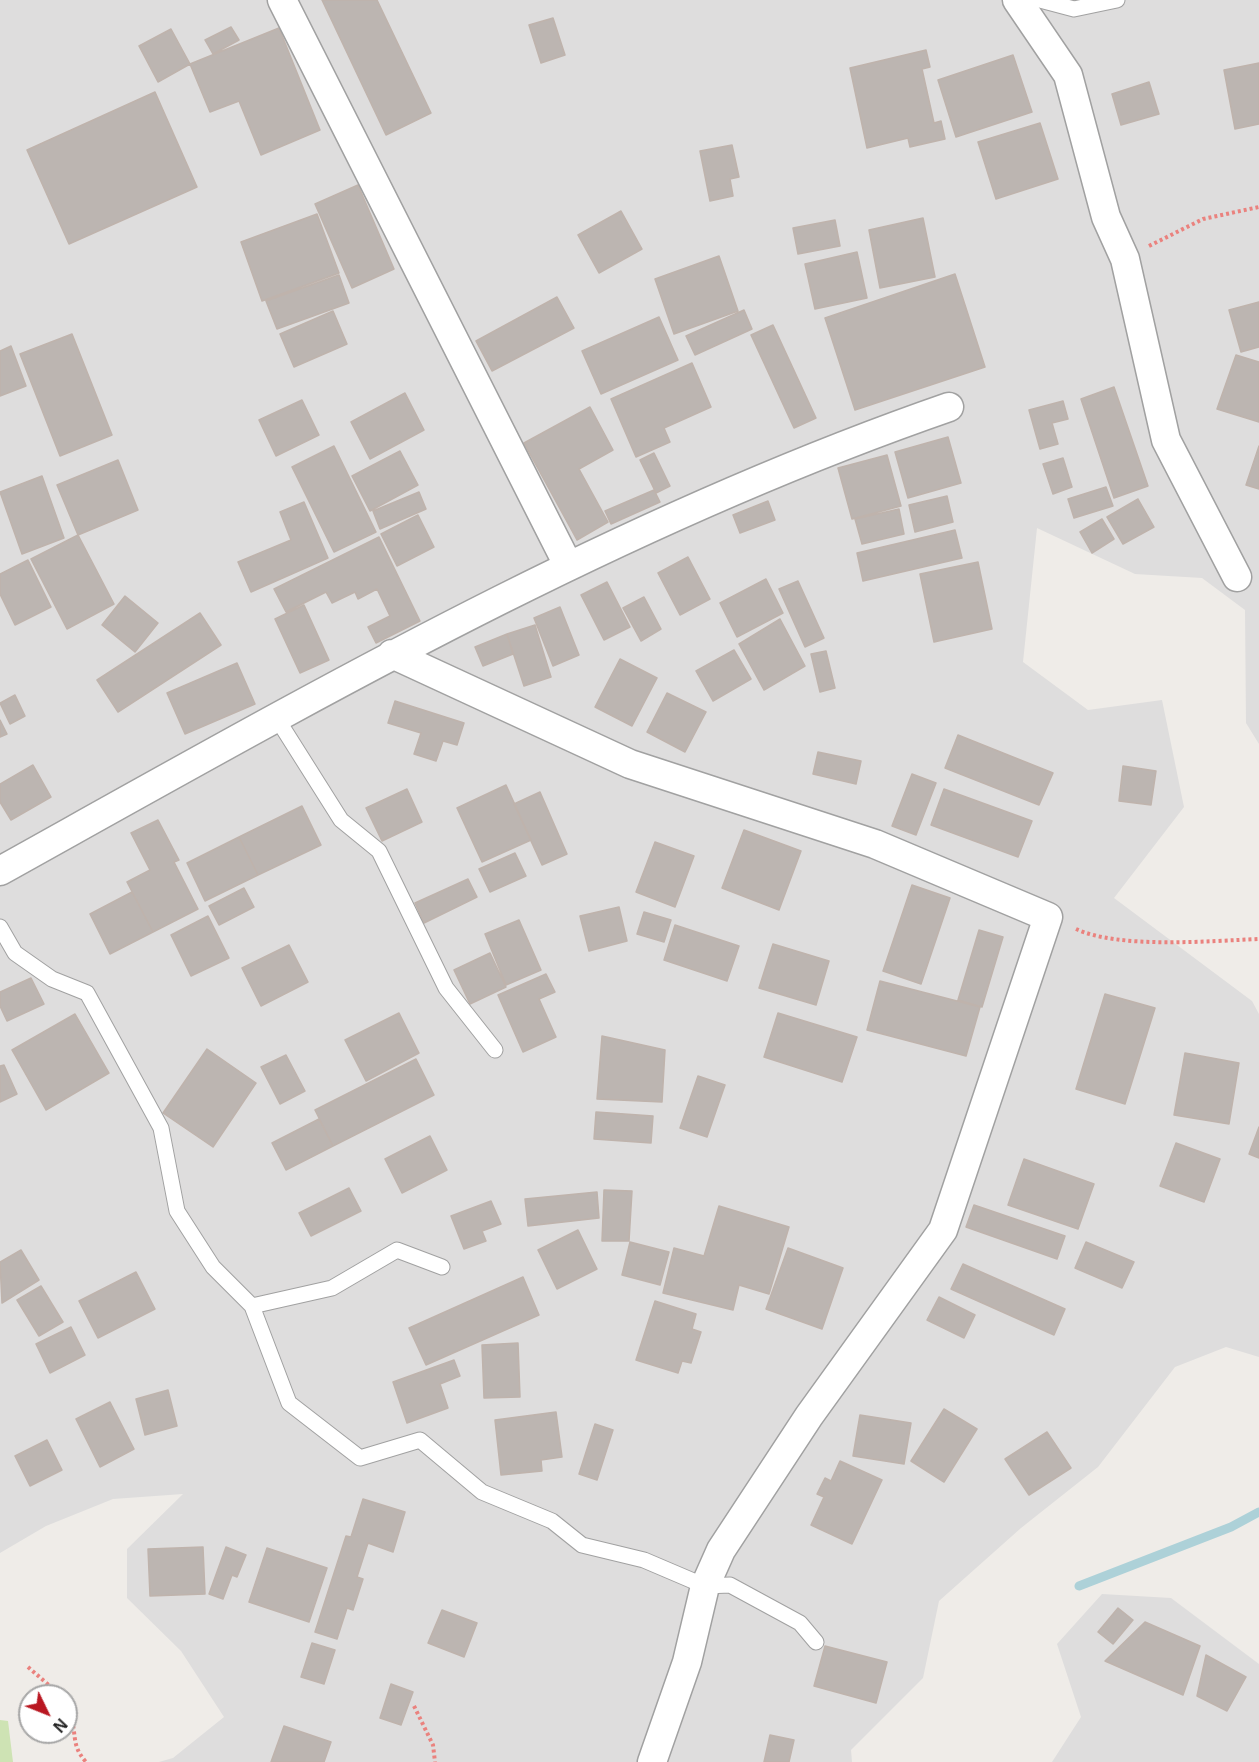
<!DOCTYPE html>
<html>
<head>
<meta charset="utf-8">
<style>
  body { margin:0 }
  #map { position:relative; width:1259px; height:1762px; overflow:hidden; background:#efece8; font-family:Arial,sans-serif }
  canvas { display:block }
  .north { position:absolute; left:18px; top:1684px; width:60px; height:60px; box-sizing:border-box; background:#fff; border:2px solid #a6a6a6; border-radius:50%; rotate:133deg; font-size:16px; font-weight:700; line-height:24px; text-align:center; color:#202020 }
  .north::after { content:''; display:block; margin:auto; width:21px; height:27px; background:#b91721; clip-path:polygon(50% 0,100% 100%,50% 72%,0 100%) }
</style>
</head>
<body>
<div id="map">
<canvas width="1259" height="1762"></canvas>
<div class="north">N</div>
</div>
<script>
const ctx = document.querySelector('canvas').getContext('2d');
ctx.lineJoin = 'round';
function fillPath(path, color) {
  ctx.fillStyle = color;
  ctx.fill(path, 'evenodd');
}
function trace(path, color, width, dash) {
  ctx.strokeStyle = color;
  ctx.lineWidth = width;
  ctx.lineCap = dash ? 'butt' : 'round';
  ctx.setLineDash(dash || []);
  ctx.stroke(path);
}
fillPath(new Path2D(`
  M0 0H1259V744L1246 723 1245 610 1202 578 1135 574 1037 528 1023 662 1088 710 1162 700 1184 807 1114 898 1252 1001 1259 1014V1357L1226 1347 1175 1367 1098 1467 1021 1528 939 1601 923 1678 851 1750 852 1762H159L173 1758 224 1717 181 1651 127 1598V1549L183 1494 113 1499 46 1526 0 1553Z
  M1102 1594 1171 1598 1259 1664V1762H1052L1081 1717 1057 1644Z`), '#dedddd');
fillPath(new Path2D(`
  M0 1720 8 1721 13 1762H0Z`), '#cee3b4');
trace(new Path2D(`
  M1079 1586 1231 1527 1259 1512`), '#add1d8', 9);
const building = new Path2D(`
  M322 0H377L431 113 386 135Z
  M553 18 565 55 541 63 529 25Z
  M231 27 239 40 213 54 205 40Z
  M279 28 320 130 261 155 239 101 210 112 190 64Z
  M171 29 190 64 158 82 139 46Z
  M926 50 930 67 922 69 934 123 941 121 945 139 910 147 908 138 867 148 850 68Z
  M1013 55 1032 112 956 137 938 80Z
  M1259 63V124L1235 129 1224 70Z
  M1149 82 1159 114 1121 125 1112 94Z
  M155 92 197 187 69 244 27 150Z
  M1040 123 1058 179 996 199 978 142Z
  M732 145 739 177 730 179 733 196 710 201 700 151Z
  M358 185 394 269 352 288 315 204Z
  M621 211 642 249 599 273 578 235Z
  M317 214 339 273 262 301 241 242Z
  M923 218 935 277 880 288 869 230Z
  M835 220 840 246 798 254 793 228Z
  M857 252 867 298 815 309 805 264Z
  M719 256 738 311 674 334 655 279Z
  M955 274 985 367 855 410 825 318Z
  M339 275 349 303 277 329 266 301Z
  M557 297 574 328 492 371 476 341Z
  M1259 302V347L1241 352 1229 310Z
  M744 310 752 329 695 355 686 336Z
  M333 311 347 344 294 367 280 334Z
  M659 317 678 360 601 394 582 351Z
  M773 325 816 418 794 428 751 335Z
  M72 334 112 435 60 456 20 354Z
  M11 346 26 386 0 396V351Z
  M1236 355 1259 362V422L1217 409Z
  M692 363 711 407 664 428 670 442 636 457 611 399Z
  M1114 387 1148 486 1114 498 1081 399Z
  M405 393 424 430 370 459 351 422Z
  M302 400 319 435 276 456 259 420Z
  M1063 401 1068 419 1052 423 1058 444 1040 449 1029 410Z
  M590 407 613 450 579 469 608 522 577 540 524 443Z
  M948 437 961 483 908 498 895 452Z
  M334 446 376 532 334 552 292 467Z
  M1259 446V489L1246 485Z
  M400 451 418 485 370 511 352 476Z
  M654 453 670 486 656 493 640 460Z
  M887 455 901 506 852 519 838 468Z
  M1063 458 1072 487 1053 494 1043 464Z
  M118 460 138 510 78 535 57 485Z
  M42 476 64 538 22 554 0 492Z
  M1106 487 1113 506 1074 518 1068 499Z
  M654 490 660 502 611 524 605 511Z
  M419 492 426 509 380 529 373 511Z
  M947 496 953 522 915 532 909 505Z
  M1138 499 1154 527 1123 544 1107 517Z
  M768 501 775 520 740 533 733 515Z
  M304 502 328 558 251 592 238 562 291 540 280 512Z
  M899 509 904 534 862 544 855 519Z
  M418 515 434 547 397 566 381 534Z
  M1102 519 1114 539 1092 553 1080 532Z
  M955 530 962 558 863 581 857 553Z
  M78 535 114 604 67 629 31 559Z
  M379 537 420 621 376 643 368 627 390 616 377 589 358 599 355 592 332 603 326 592 286 612 274 589Z
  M688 557 710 599 680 615 658 573Z
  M28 560 51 607 15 625 0 594V574Z
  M978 562 992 629 934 642 920 574Z
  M766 579 783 613 737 637 720 603Z
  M798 581 824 638 805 647 779 589Z
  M607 582 630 627 604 640 581 595Z
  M125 596 158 623 135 652 102 625Z
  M644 597 661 629 641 641 623 608Z
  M304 605 329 660 300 673 275 619Z
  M560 607 579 655 553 666 534 618Z
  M200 613 221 645 118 712 97 680Z
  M780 619 805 666 764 690 739 644Z
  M535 625 551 677 524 686 507 634Z
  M507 634 513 654 483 666 475 647Z
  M734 650 751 679 713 701 696 671Z
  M826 651 835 688 820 692 811 654Z
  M620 659 657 678 632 726 595 707Z
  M237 663 255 704 185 734 167 693Z
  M667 693 706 712 685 752 647 732Z
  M15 695 25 716 10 724 0 703Z
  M395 701 464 723 457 745 443 741 436 761 414 754 421 733 388 723Z
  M0 720 7 734 0 737Z
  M958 735 1053 773 1039 805 945 768Z
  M818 752 861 761 856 784 813 774Z
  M33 765 51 797 11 820 0 802V784Z
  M1123 766 1156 771 1151 805 1119 801Z
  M912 774 936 783 916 835 892 826Z
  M506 785 531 840 482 862 457 808Z
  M407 789 422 822 382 841 366 808Z
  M944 789 1032 821 1018 857 931 825Z
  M540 792 567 854 542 865 514 804Z
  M302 806 321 845 258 875 239 837Z
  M158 820 179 860 174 862 198 909 153 932 127 882 150 870 131 833Z
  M744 830 801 851 779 910 722 888Z
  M239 837 258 875 205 901 187 863Z
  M655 842 694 856 675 907 636 892Z
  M515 853 526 876 490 892 479 869Z
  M468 879 477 897 424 923 415 903Z
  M912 885 950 898 921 984 883 971Z
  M244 888 254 907 219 925 209 906Z
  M132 892 153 932 110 954 90 914Z
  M619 907 627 941 589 951 580 916Z
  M644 912 671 920 664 942 637 934Z
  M208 916 229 958 191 976 171 935Z
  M519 920 541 970 506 985 485 934Z
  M675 925 739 946 727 981 664 960Z
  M979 930 1003 937 982 1007 958 1000Z
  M773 944 829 961 816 1005 759 988Z
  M289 945 308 982 261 1006 242 968Z
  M490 953 506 987 470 1004 454 970Z
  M546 974 555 992 539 999 556 1037 523 1052 498 995Z
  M31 978 44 1004 7 1021 0 1006V992Z
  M880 981 980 1007 966 1056 867 1030Z
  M1105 994 1155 1008 1125 1104 1076 1089Z
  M399 1013 419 1053 366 1081 345 1040Z
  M778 1013 857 1037 842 1082 764 1057Z
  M75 1014 109 1073 46 1110 12 1050Z
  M602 1036 665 1050 662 1102 597 1099Z
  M207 1049 256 1083 213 1147 163 1113Z
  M1185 1053 1239 1063 1229 1124 1174 1115Z
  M286 1055 305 1091 280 1104 261 1067Z
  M416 1059 434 1095 333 1146 315 1110Z
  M4 1065 17 1094 0 1102V1066Z
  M698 1076 725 1085 707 1137 680 1128Z
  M596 1112 653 1116 651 1143 594 1139Z
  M319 1119 333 1146 286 1170 272 1143Z
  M1259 1127V1158L1249 1154Z
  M430 1136 447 1170 402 1193 385 1159Z
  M1176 1143 1220 1159 1204 1202 1160 1186Z
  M1024 1159 1094 1184 1078 1229 1008 1205Z
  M349 1188 361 1211 311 1236 299 1213Z
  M604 1190 632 1191 629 1241H602Z
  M597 1192 599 1218 528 1226 525 1199Z
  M491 1201 501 1224 482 1231 486 1241 464 1249 451 1216Z
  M974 1205 1065 1236 1057 1259 966 1227Z
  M719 1206 789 1227 769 1294 739 1285 733 1310 663 1293 674 1248 704 1256Z
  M578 1230 597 1269 557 1289 538 1250Z
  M630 1242 669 1252 660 1285 622 1275Z
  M1086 1242 1134 1262 1122 1288 1075 1268Z
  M788 1248 843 1268 822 1329 766 1309Z
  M21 1250 39 1280 2 1303 0 1262Z
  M963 1264 1065 1309 1054 1335 951 1289Z
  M136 1272 155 1309 98 1338 79 1301Z
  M523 1277 539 1315 426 1365 409 1328Z
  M41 1286 63 1322 39 1336 17 1300Z
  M939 1297 975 1315 964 1338 927 1320Z
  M655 1301 696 1314 692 1329 701 1332 691 1363 682 1361 678 1373 636 1360Z
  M71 1327 85 1355 50 1373 36 1344Z
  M518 1343 520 1397 484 1398 482 1345Z
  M454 1360 460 1376 440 1384 448 1408 407 1423 393 1382Z
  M168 1390 177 1426 145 1435 136 1399Z
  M110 1402 134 1449 100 1467 76 1419Z
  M944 1409 977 1429 944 1482 911 1461Z
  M556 1412 562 1457 541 1460 542 1471 501 1475 495 1420Z
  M860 1415 911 1423 904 1464 853 1456Z
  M595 1424 613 1430 597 1480 579 1474Z
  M1047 1432 1071 1468 1029 1495 1005 1459Z
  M47 1440 62 1470 30 1486 15 1456Z
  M840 1461 882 1480 852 1544 811 1525 824 1497 817 1494 825 1478 831 1481Z
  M363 1499 405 1512 393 1552 368 1543 357 1577 363 1579 353 1610 347 1608 337 1639 315 1632 346 1536 351 1537Z
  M203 1547 205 1594 150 1596 148 1549Z
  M226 1547 246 1555 237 1577 232 1575 223 1599 209 1594Z
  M267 1548 327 1568 309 1622 249 1602Z
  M1118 1608 1133 1620 1113 1644 1098 1632Z
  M442 1610 477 1623 464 1657 428 1643Z
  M1145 1622 1200 1646 1183 1695 1105 1661Z
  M312 1643 335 1650 324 1684 301 1677Z
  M825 1646 887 1662 876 1703 814 1686Z
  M1206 1655 1246 1677 1227 1711 1197 1696Z
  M391 1684 413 1692 401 1725 380 1718Z
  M284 1726 331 1742 324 1762H271Z
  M770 1735 794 1740 789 1762H764Z`);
fillPath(building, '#bcb5b1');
trace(building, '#bfb3ac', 1.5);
const service = new Path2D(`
  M1040 0 1074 9 1117 0
  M276 717 341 820 379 851 446 988 495 1050
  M0 927 15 953 52 979 87 993 161 1128 177 1211 213 1267 252 1306 289 1403 360 1458 420 1440 482 1492 552 1521 582 1545 644 1560 705 1586 730 1585 800 1623 816 1642
  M252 1306 332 1288 397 1250 442 1267`);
const minor = new Path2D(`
  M282 0 568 565
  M1017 0 1068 75 1106 217 1125 259 1166 440 1237 577
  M392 654 630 764 875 844 1048 917 943 1230 809 1416 721 1550 705 1586 687 1662 652 1762
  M0 871C309 699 614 523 949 407`);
trace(service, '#a1a1a1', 17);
trace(minor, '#a1a1a1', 31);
trace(new Path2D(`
  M1149 246 1203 219 1259 207
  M1076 929C1119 949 1209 941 1259 939
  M28 1667 51 1687 57 1696
  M414 1706 433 1745 435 1762
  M66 1709C80 1730 68 1742 86 1762`), '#ea827e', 4, [3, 3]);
trace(service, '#fff', 15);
trace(minor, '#fff', 28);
</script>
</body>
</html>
